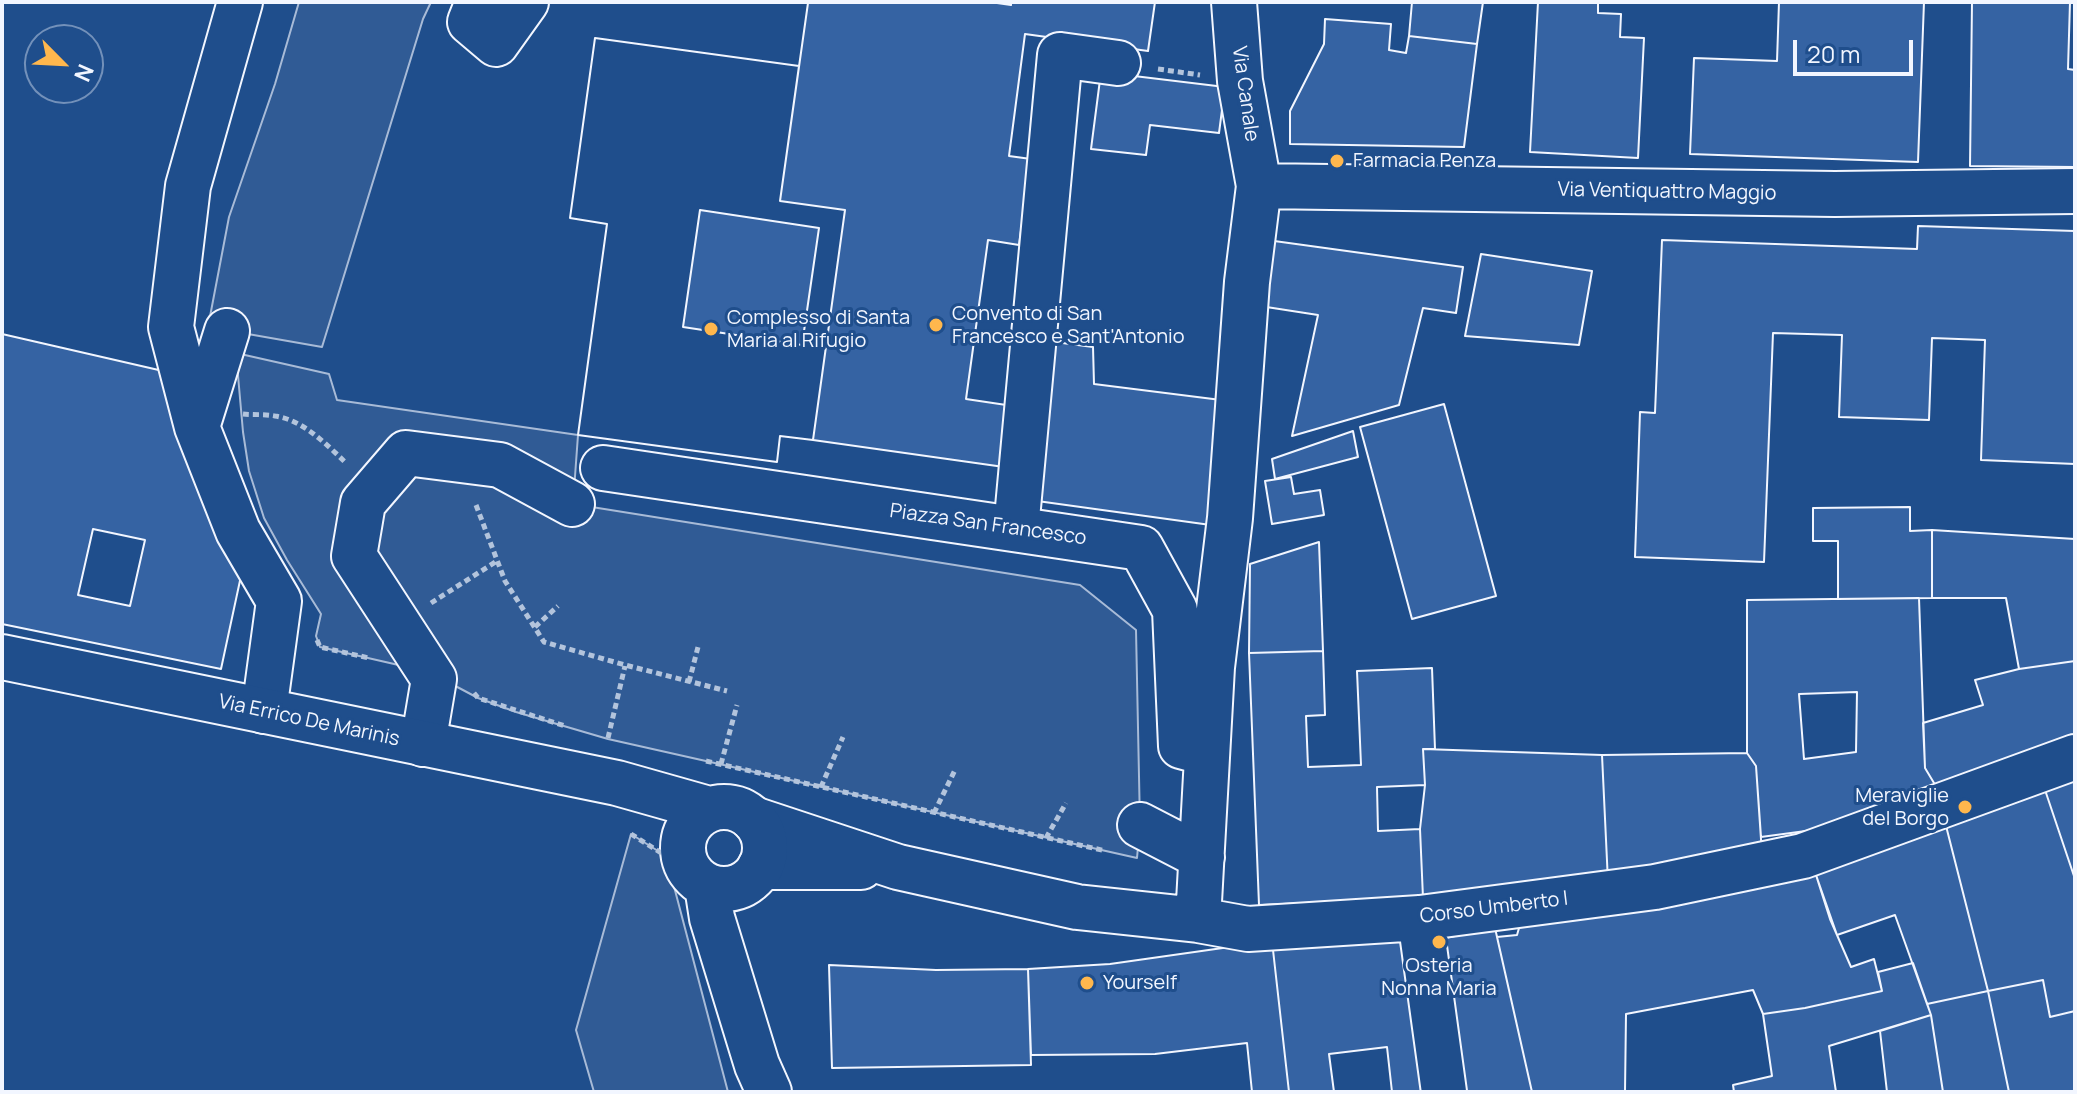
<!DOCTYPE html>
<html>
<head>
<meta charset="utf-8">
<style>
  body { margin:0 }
  #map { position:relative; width:2077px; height:1094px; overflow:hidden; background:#1f4e8c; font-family:Manrope,sans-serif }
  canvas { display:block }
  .frame { position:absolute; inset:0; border:4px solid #f2f6ff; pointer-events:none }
  .north { position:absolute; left:24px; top:24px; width:80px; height:80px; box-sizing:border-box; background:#1f4e8c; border:2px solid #7391ba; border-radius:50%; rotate:114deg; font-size:22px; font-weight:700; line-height:32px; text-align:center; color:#f2f6ff }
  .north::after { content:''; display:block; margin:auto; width:28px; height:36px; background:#ffb74d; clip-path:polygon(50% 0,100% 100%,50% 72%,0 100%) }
  .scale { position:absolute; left:1793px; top:40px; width:120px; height:36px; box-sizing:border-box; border:4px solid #f2f6ff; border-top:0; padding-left:10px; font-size:24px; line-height:28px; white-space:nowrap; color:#f2f6ff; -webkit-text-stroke:6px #1f4e8c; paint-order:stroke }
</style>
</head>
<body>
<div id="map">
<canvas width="2077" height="1094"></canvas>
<div class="frame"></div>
<div class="north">N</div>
<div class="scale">20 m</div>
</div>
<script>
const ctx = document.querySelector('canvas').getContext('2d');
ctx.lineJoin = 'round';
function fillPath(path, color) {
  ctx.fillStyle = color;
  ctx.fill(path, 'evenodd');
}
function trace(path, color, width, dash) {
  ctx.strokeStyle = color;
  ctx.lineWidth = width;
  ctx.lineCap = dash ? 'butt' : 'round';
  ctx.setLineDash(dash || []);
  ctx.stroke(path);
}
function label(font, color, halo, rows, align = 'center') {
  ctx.font = font + ' Manrope,sans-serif';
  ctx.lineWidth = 6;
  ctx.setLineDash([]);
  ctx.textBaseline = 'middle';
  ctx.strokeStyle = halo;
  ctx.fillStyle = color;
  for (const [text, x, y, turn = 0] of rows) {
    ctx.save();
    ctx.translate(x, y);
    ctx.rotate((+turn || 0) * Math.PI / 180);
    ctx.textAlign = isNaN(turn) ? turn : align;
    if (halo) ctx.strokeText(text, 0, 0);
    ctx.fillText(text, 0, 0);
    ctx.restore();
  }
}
const built = new Path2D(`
  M299 2H431L423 19 322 347 208 327 229 217 275 84Z
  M236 353 329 374 337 400 578 435 573 504 1080 585 1136 630 1140 825 1137 858 608 739 516 712 478 698 429 672 320 647 316 636 321 614 287 560 264 518 249 471 243 432Z
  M631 834 666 856 728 1092H594L576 1030Z`);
fillPath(built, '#305b95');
trace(built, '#a8bbd7', 2);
const building = new Path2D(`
  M801 2H990L1011 5V2H1155L1148 51 1025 34 1009 156 1031 159 1019 245 988 240 966 399 1013 406 1004 467 813 440 845 210 780 201 808 3Z
  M1412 2H1483L1477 44 1409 36Z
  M1538 2H1598V13L1621 14 1620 37 1644 38 1638 158 1530 152Z
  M1779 2H1924L1918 162 1690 154 1694 58 1777 61Z
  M1972 2H2070L2068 69 2075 70V167L1970 166Z
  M1325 19 1391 24 1389 50 1406 53 1409 36 1477 44 1464 147 1290 144V111L1324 44Z
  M595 38 799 66 780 201 845 210 813 440 780 436 777 462 578 435 607 224 570 218ZM700 210 819 228 802 345 683 327Z
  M595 38 799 66 780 201 845 210 813 440 780 436 777 462 578 435 607 224 570 218Z
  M1101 72 1225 87 1219 133 1150 125 1146 155 1091 149Z
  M1918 226 2075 231V464L1981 460 1985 340 1932 338 1929 420 1839 417 1842 335 1773 333 1764 562 1635 557 1640 412 1655 413 1662 240 1917 249Z
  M1267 240 1463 267 1456 313 1423 308 1399 405 1292 436 1318 315 1260 306Z
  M1481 254 1592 271 1579 345 1465 336Z
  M2 334 163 371 244 562 221 669 2 624ZM93 529 145 540 130 606 78 595Z
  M1047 341 1093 347 1094 384 1221 400 1225 527 1030 500Z
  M1444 404 1496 596 1412 619 1360 427Z
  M1353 431 1358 457 1275 479 1272 459Z
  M1291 477 1294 494 1320 490 1324 515 1272 524 1265 481Z
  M1910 507V531L1932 530V598L1838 599V541H1813V508Z
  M1932 530 2075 539V661L2019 669 2006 598H1932Z
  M1319 542 1323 651 1249 653 1250 564Z
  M1919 598 1925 768 1943 798 1858 824 1761 837 1756 766 1747 753V600ZM1857 692 1856 752 1804 759 1799 694Z
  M1323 651 1325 715 1306 716 1308 767 1361 765 1357 671 1432 668 1435 749H1423L1425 785 1377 787 1378 831 1420 829 1423 898 1259 905 1249 653Z
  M2075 661V749L1943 798 1925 768 1923 723 1983 705 1975 680 2019 669Z
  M1423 749 1602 755 1608 882 1423 898 1420 829 1425 785Z
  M1747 753 1756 766 1762 854 1608 882 1602 755Z
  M2075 772V879L2043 784Z
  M2043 784 2075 879V1011L2050 1017 2043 980 1988 991 1944 818Z
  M1944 818 1988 991 1927 1004 1895 915 1837 935 1816 875V858Z
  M1816 875 1830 919 1851 967 1874 959 1882 991 1805 1008 1763 1014 1753 990 1626 1014 1625 1092H1532L1497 937 1517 935 1521 921Z
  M1418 923 1438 1092H1392L1387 1047 1329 1054 1334 1092H1289L1272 941Z
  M1495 928 1532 1092H1452L1430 941Z
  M1272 941 1289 1092H1252L1247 1043 1155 1054 1031 1055 1028 969 1110 964Z
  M1913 963 1931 1015 1829 1046 1836 1092H1734L1733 1085 1772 1076 1763 1014 1805 1008 1882 991 1878 972Z
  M829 965 936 970 1028 969 1031 1065 832 1068Z
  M2043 980 2050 1017 2075 1011V1092H2009L1988 991Z
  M1988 991 2009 1092H1943L1931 1015 1927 1004Z
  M1931 1015 1943 1092H1887L1880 1031Z`);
fillPath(building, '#3563a3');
trace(building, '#f2f6ff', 2);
const minor = new Path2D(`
  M240 2 188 186 171 327 197 427 238 531 279 601 264 711
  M478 2 470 22 496 44 526 2
  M1259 186 1835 194 2075 191
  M197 427 227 331
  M603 468 1141 548 1175 610 1181 746 1203 752
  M1016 529 1060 55 1118 63
  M423 744 434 679 354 556 363 503 406 453 500 465 572 504
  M753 819 898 867 1077 907 1198 920 1248 929 1420 918 1655 887 1803 856 2075 757
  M1140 825 1202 857
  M760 867H861
  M1420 918 1444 1092
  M1198 920 1212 667 1230 518 1247 282 1259 186 1240 81 1234 2`);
const major = new Path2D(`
  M2 657 617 783 709 809
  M683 848a41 41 0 1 1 82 0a41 41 0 1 1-82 0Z
  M707 886 712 918 757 1065 769 1092`);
trace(minor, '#f2f6ff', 48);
trace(major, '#f2f6ff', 48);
trace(new Path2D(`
  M1158 69 1200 75
  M243 414C253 415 265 414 275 416 303 420 326 444 345 462
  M476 505 505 581 544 642 625 665 727 691
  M431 603 497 561
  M535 627 558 606
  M317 640 320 647 369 658
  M689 682 698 647
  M474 693 478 698 565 726
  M608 738 625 666
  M706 761 1106 851
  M721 764 737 705
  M821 787 843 737
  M934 813 955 770
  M631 834 666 856 670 869
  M1046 838 1066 803`), '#b3c4dc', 5, [6, 4]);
trace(minor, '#1f4e8c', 44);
trace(major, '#1f4e8c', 44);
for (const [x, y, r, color] of [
  [1337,161,8,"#ffb74d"],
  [936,325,8,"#ffb74d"],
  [711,329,8,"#ffb74d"],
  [1965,807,8,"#ffb74d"],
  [1439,942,8,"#ffb74d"],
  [1087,983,8,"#ffb74d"]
]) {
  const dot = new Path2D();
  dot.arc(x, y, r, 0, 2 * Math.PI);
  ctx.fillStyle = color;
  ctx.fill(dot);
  trace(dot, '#1f4e8c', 3);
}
label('20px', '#f2f6ff', '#1f4e8c', [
  ["Via Canale",1245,94,82],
  ["Via Ventiquattro Maggio",1667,192,1],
  ["Piazza San Francesco",988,525,8],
  ["Via Errico De Marinis",309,721,12],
  ["Corso Umberto I",1494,908,-7]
]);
label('20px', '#f2f6ff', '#1f4e8c', [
  ["Farmacia Penza",1353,161],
  ["Convento di San",952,314],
  ["Francesco e Sant'Antonio",952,337],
  ["Complesso di Santa",727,318],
  ["Maria al Rifugio",727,341],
  ["Meraviglie",1949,796,"right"],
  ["del Borgo",1949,819,"right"],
  ["Osteria",1439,966,"center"],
  ["Nonna Maria",1439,989,"center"],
  ["Yourself",1103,983]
], 'left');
</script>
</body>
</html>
